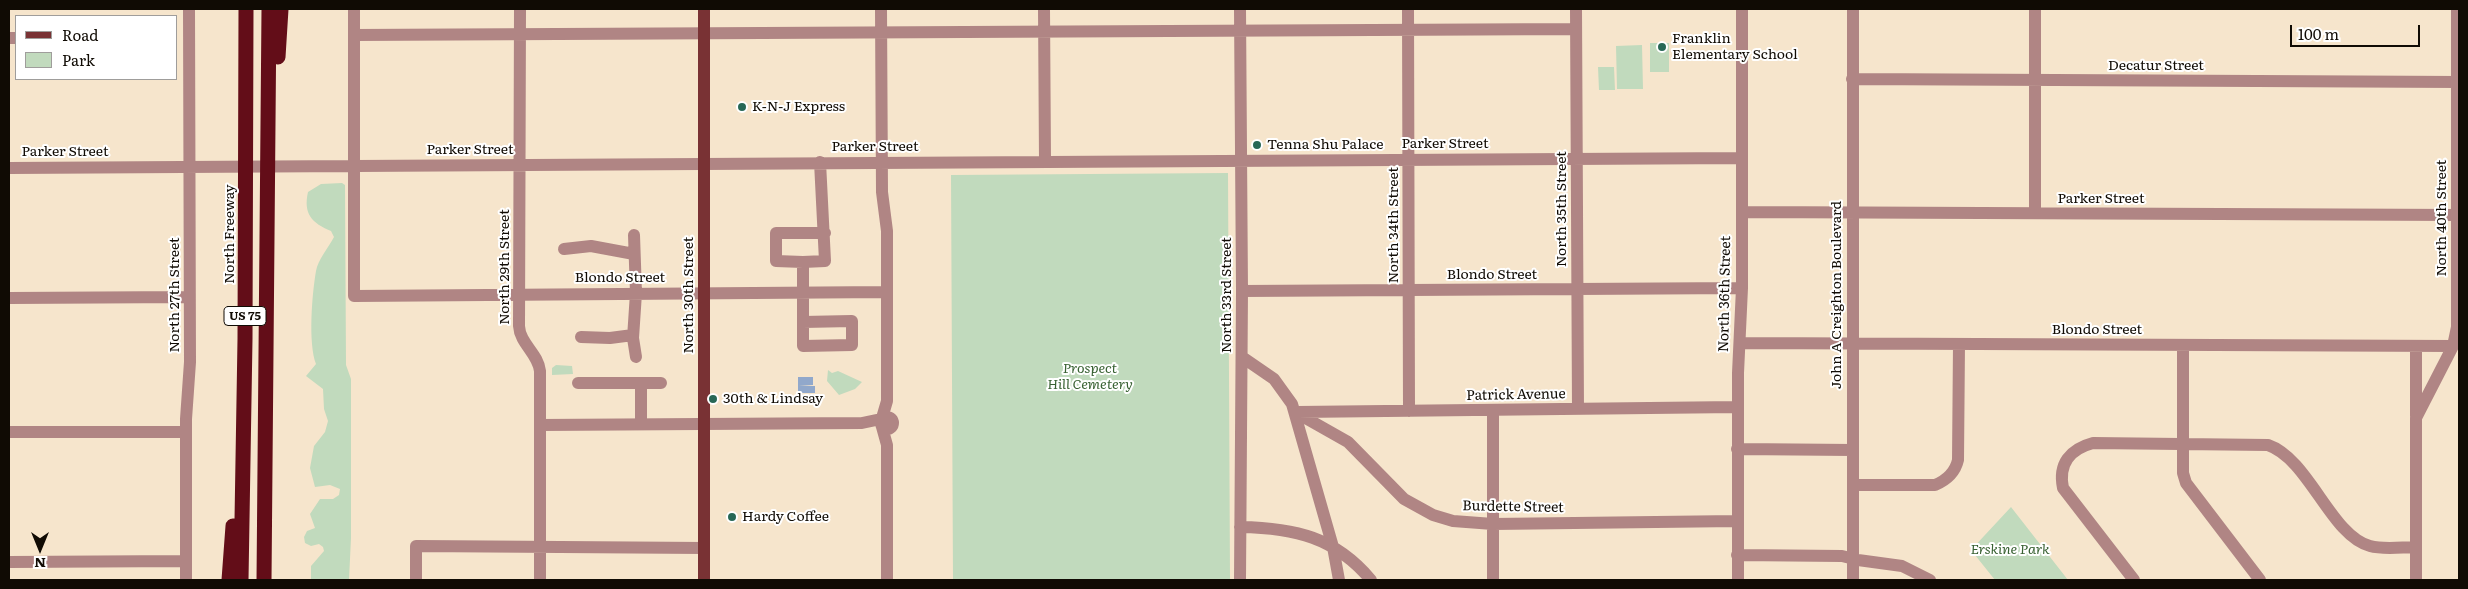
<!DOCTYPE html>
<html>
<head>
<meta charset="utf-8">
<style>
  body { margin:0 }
  #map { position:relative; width:2468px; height:589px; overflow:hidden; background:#f6e5cc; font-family:Literata,serif }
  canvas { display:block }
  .frame { position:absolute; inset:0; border:10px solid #100b04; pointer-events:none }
  .legend { position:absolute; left:15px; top:15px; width:162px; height:65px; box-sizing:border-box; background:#fff; border:1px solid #9f9d9b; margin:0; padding:6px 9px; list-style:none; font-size:15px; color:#100b04 }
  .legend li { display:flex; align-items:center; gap:10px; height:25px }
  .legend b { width:25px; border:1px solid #9f9d9b }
  .north { position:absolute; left:15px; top:524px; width:50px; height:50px; -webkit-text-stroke:4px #fff; paint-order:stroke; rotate:180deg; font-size:14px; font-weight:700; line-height:20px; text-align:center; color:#100b04 }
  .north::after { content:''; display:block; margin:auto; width:18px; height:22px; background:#100b04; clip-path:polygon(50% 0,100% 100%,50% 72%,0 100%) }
  .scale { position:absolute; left:2290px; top:25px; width:130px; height:22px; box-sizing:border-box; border:2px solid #100b04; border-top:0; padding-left:6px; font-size:15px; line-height:18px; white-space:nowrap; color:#100b04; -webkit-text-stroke:4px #fff; paint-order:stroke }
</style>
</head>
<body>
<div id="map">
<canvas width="2468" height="589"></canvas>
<div class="frame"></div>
<ul class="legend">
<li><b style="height:6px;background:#793234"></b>Road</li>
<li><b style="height:14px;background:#c1dabd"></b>Park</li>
</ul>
<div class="north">N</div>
<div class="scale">100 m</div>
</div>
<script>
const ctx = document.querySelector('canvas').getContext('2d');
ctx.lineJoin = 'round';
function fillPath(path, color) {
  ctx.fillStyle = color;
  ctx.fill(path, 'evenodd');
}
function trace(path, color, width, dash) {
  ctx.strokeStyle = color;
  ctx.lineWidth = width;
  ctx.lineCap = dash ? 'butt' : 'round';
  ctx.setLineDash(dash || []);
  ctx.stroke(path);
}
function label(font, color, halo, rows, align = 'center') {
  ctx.font = font + ' Literata,serif';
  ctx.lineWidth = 4;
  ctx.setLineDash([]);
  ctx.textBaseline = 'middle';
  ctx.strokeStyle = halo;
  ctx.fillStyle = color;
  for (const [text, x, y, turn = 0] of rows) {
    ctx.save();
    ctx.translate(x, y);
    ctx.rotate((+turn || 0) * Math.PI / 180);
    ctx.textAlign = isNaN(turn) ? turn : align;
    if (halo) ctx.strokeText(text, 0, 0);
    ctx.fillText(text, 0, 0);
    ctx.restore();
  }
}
fillPath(new Path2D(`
  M1650 43H1669V72H1650Z
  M1642 45 1643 89H1617L1616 46Z
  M1598 67H1614L1615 90H1599Z
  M1228 173 1230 580H953L951 175Z
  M342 183 345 185 346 365 351 379V538L349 580H311V566L324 551 323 547 319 544 311 546 305 543 304 537 307 531 315 528 310 514 320 499H333L339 495 340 489 330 485 315 487 310 468 314 446 325 432 328 421 324 409 323 389 306 376 316 364C308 343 312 294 316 271 318 260 328 248 334 237L331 231C312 223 303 214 308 192L321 184Z
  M556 365 572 366 573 374 552 375V368Z
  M828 370 832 373 838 371 862 382 855 389 839 395 827 381Z
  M2011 507 2068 580H1995L1971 550Z`), '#c1dabd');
fillPath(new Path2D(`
  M798 377H813V385L799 386H815V393H798Z`), '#91a8cb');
trace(new Path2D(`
  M354 9V296L887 292
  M520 9 519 326C520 344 538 353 540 371V580
  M881 9 882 192 887 231V401L882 418
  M1044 9 1045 161
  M1240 9 1242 291 1240 580
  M1408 9 1409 411
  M1576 9 1578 409
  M354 35 1576 29
  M9 38H16
  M1852 79 2459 82
  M9 168 1742 158
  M1742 212 2459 215
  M2035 213V9
  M634 235 636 293 633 338 636 357
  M564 249 591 246 634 254
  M803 262 776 261V233H825
  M1242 291 1742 288
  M9 298 189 297
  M803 322 852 321V345L803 346C803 318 803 290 803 262L825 261 820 162
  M581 337 610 338 633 335
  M1740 343 2453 346
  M2183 345V473L2186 483 2260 580
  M2416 346V416
  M1242 357 1274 379 1292 404 1333 547 1339 580
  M578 383H661
  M641 384V424
  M1493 410V580
  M1295 412 1348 442 1404 499 1433 515 1453 521 1493 524 1737 521
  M1298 412 1737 407
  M881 423a6 6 0 1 1 12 0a6 6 0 1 1-12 0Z
  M540 425 862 423 881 419
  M882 427 887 445V580
  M9 432H186
  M1737 449 1853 450
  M1853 485H1935C1947 480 1955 473 1958 460L1959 344
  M1240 527C1295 528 1335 537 1371 580
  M1737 555 1842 556 1858 560 1902 566 1930 580
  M9 562 186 561
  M186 580V419L190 362 189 9
  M416 580V546L704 548
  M1738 580V373L1742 288V9
  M1853 580V9
  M2134 580 2063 488C2058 464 2070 449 2093 443L2268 445C2309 459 2331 536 2370 546 2384 550 2402 547 2416 547
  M2416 580V418L2453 346 2457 327V9`), '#b08584', 12);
trace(new Path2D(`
  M704 9V580`), '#793234', 12);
trace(new Path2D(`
  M278 57 281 9
  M229 580 233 526
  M241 580 245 339 246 9
  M264 580 269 9`), '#630d18', 15);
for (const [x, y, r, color] of [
  [1662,47,5,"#276755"],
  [742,107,5,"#276755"],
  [1257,145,5,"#276755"],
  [713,399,5,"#276755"],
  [732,517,5,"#276755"]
]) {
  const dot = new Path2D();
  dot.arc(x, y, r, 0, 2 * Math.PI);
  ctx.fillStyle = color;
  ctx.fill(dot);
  trace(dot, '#fff', 2);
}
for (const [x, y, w] of [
  [245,316,42]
]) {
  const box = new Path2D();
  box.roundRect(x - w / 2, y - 9.5, w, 19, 4);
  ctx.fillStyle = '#fff';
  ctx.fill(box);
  trace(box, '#100b04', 1);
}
label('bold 12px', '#100b04', null, [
  ["US 75",245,316]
]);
label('14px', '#100b04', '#fff', [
  ["Franklin",1672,39],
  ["Elementary School",1672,55],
  ["K-N-J Express",752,107],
  ["Tenna Shu Palace",1267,145],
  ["30th & Lindsay",723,399],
  ["Hardy Coffee",742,517]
], 'left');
label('14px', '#100b04', '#fff', [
  ["Decatur Street",2156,66],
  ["Parker Street",1445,144],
  ["Parker Street",875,147],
  ["Parker Street",470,150],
  ["Parker Street",65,152],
  ["Parker Street",2101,199],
  ["North 35th Street",1562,209,-90],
  ["North 40th Street",2442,218,-90],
  ["North 34th Street",1394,225,-90],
  ["North Freeway",230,234,-90],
  ["North 29th Street",505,267,-90],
  ["Blondo Street",1492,275],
  ["Blondo Street",620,278],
  ["North 36th Street",1725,294,-89],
  ["North 27th Street",175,295,-90],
  ["North 30th Street",689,295,-90],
  ["North 33rd Street",1227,295,-90],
  ["John A Creighton Boulevard",1837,295,-90],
  ["Blondo Street",2097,330],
  ["Patrick Avenue",1516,395,-1],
  ["Burdette Street",1513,507,1]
]);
label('italic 14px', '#386132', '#fff', [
  ["Prospect",1090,369],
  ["Hill Cemetery",1090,385],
  ["Erskine Park",2010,550]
]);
</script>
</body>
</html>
